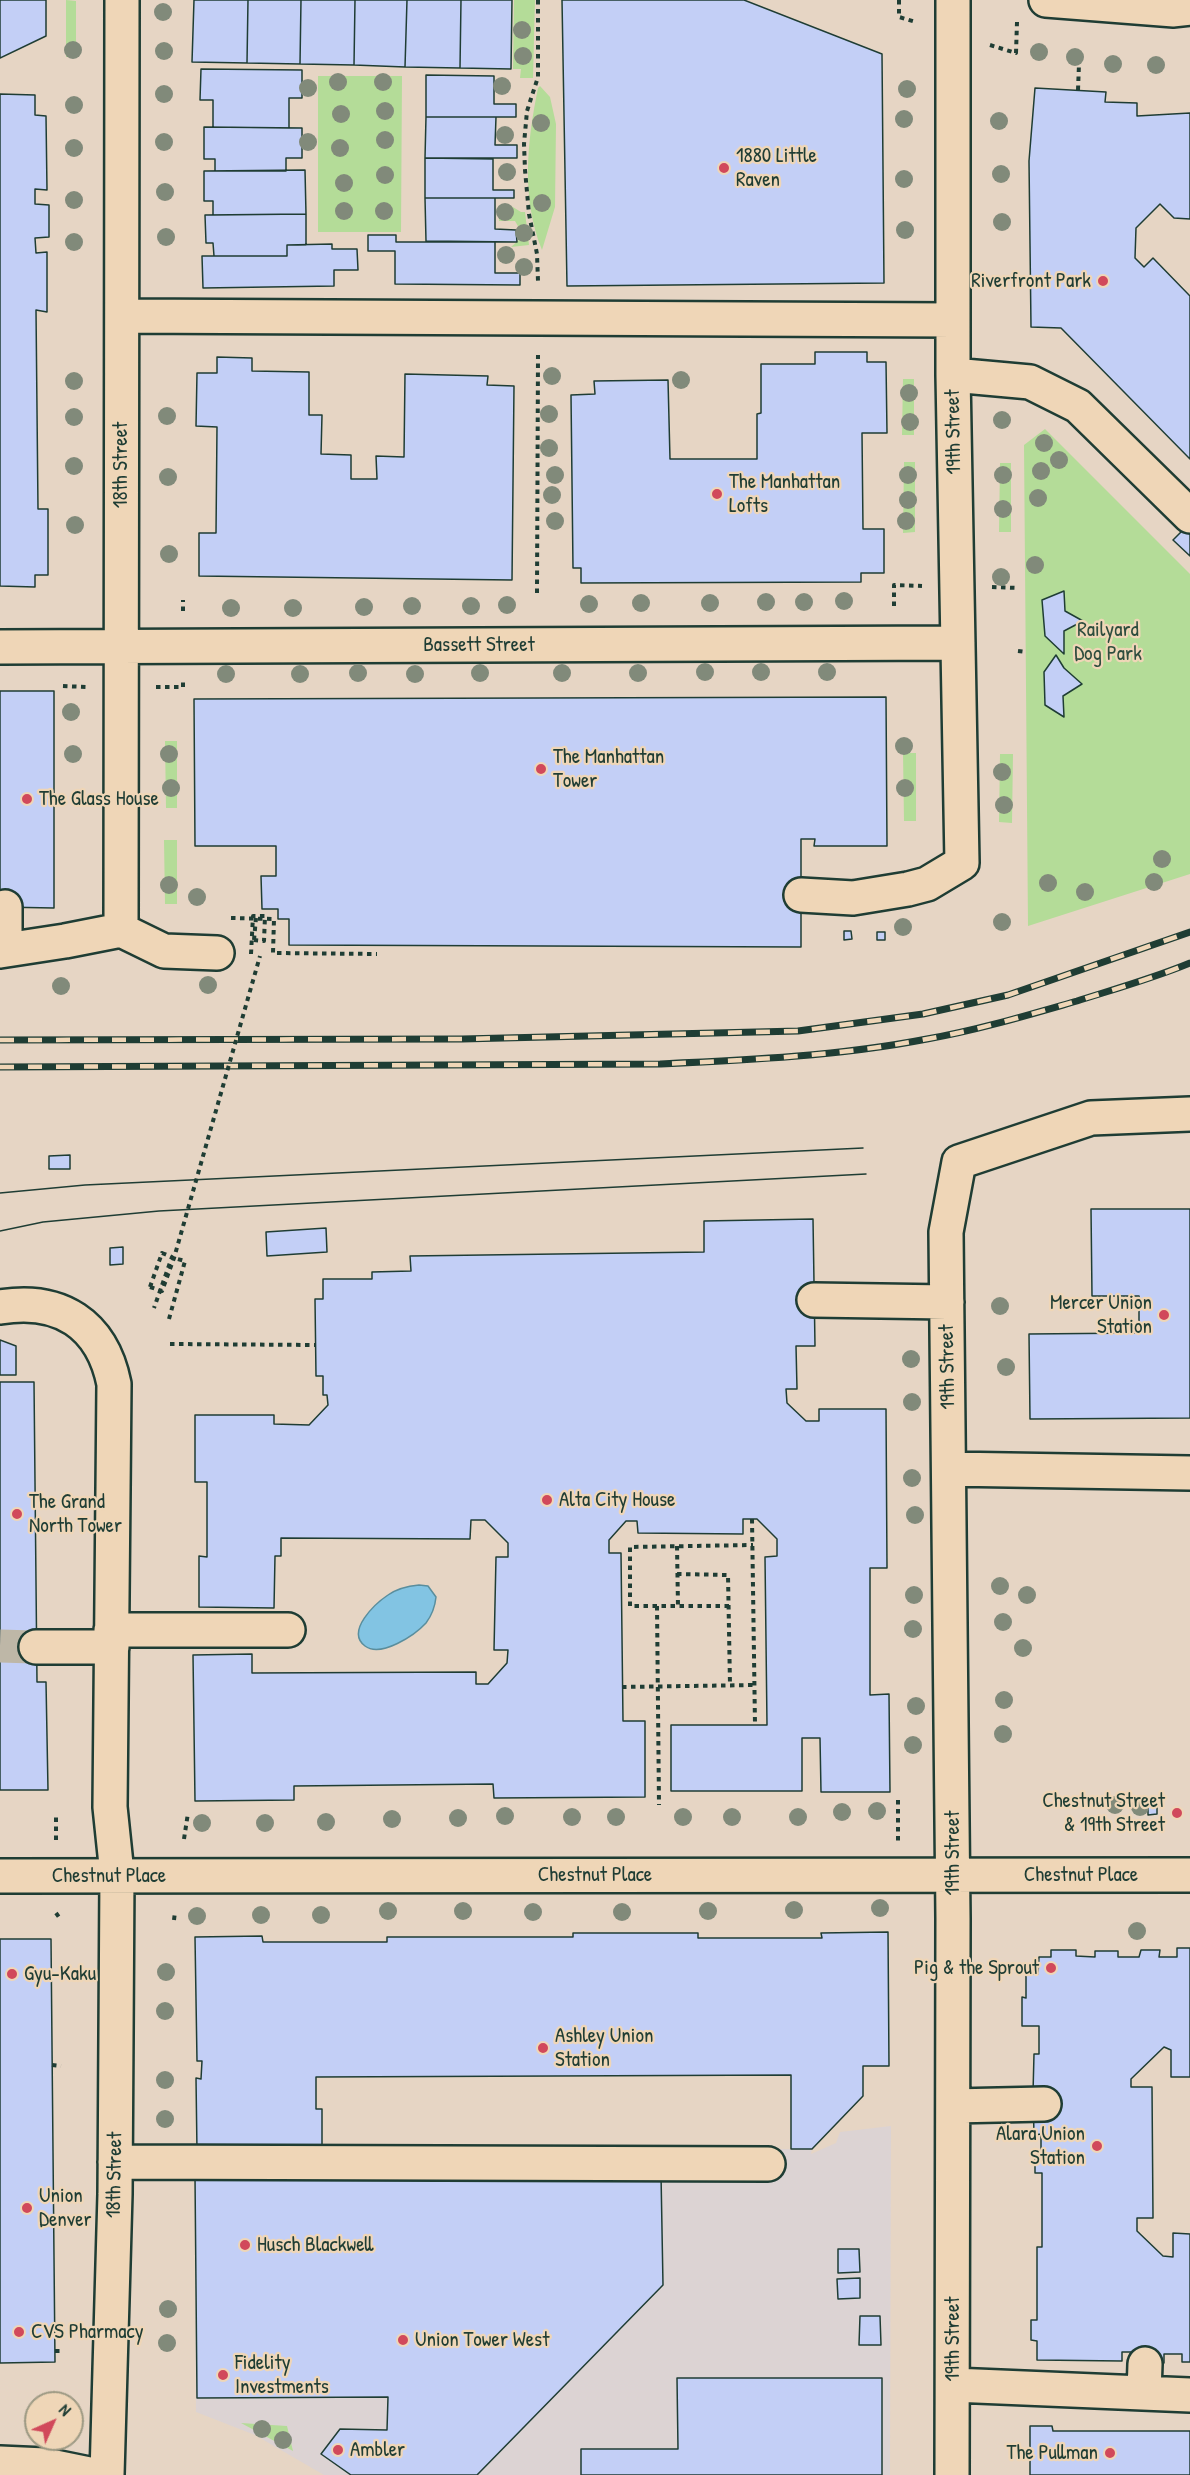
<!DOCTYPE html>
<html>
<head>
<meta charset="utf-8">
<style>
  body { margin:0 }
  #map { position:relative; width:1190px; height:2475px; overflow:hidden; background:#e6d5c4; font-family:"Patrick Hand",sans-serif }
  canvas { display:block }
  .north { position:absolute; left:24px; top:2391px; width:60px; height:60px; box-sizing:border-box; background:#efd6b7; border:2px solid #9c9983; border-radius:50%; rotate:45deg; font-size:16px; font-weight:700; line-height:24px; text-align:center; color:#1f3d34 }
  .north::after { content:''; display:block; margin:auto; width:21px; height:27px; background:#d1495b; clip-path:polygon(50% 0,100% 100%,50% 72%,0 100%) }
</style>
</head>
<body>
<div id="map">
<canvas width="1190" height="2475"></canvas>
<div class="north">N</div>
</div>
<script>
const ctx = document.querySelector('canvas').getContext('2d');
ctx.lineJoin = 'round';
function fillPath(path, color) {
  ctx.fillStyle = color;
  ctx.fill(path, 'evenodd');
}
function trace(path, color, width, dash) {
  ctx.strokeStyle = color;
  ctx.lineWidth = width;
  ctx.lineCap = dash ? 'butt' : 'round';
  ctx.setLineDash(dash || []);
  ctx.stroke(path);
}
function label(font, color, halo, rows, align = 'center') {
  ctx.font = font + ' "Patrick Hand",sans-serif';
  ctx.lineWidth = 4.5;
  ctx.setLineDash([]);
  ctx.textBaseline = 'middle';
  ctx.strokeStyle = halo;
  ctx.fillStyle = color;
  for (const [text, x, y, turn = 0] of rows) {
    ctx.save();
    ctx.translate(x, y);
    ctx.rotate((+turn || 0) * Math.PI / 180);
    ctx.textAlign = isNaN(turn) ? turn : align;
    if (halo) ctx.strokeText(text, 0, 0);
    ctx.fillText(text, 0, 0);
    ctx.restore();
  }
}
fillPath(new Path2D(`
  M891 2126 890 2475H324L255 2435 196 2412 195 2176 197 2152 812 2149 811 2154 836 2143 840 2132Z`), '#dcd3d3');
fillPath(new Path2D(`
  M66 0 76 1V57H66Z
  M514 0H535L533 78H520L521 69H513Z
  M318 76H402L401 232H318Z
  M540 86 550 97 556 124 555 207 542 250C521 198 527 142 538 88Z
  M508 204 521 212H525L529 245 511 247 519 240V228L515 221H499V207Z
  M903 379H914V435H902Z
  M1045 429 1190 574V874L1028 926 1024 445Z
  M904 462H915V532L903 533Z
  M1000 463H1011V532H999Z
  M165 741H177V808H166Z
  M903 753H916V821H904Z
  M1000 754H1013L1012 823 999 822Z
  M164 840H177V904H165Z
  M241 2423 287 2426 293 2451Z`), '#b4dc98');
const water = new Path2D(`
  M419 1585 428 1586 436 1597C435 1607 432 1615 426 1623 415 1635 381 1658 365 1646 345 1631 376 1603 388 1595 398 1588 408 1586 419 1585Z`);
fillPath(water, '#82c4e3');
trace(water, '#5a8e9d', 1.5);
const building = new Path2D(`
  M0 0H46V36L0 58Z
  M194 0H248L247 63 192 62Z
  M248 0H301L300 64 247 63Z
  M301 0H355L354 65 300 64Z
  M355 0H407L405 67 354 65Z
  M407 0H461L460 68 405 67Z
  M461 0H512L511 69 460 68Z
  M562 0H744L882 54 884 283 567 286Z
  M201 69 302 70V98H289V128L213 127V100H200Z
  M426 75 494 76V104H516V117H426Z
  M1035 88 1106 92 1105 102 1137 103V116L1190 113V219L1174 218 1160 204 1136 228 1135 258 1144 267 1153 258 1190 296V459L1061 328 1031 327 1029 161Z
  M0 94 35 95V115L46 116 47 190 35 189V204L49 205V237L35 238 36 253 47 252V312L36 310 38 509H48V575H35V587L0 586Z
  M426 117H496L495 145H517V158H425Z
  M204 127 302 128V158H286V171H215V159H204Z
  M425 158 493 159V190H514V198H425Z
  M305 170 306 214 213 215V201H204V171Z
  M425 198H495V229L516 230 517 242 426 241Z
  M306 214V245H287V256H214L213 243H206L205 215Z
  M368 235H396V242H495V273H520V285L395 284V251H368Z
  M332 244V249H357L358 270H334V286L203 288 202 256H287V245Z
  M815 352H867V362H886L887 433H862L863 529H884V573H861V582L581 583V568H573L571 395 595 394 594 381 668 380 670 459H757V414L761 413V364H815Z
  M217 357 252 358V371L309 372V415H322L321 454 351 455V479H377L376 456 404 457 405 374 488 376 487 385 514 386 512 580 199 576V533H216L217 427 196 426 197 373H217Z
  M1190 523V556L1173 540Z
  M1064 591 1065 611 1083 621 1064 631V654L1045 636 1042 600Z
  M1056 655 1064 668 1082 684 1063 696 1064 717 1045 705 1044 672Z
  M0 691H54V908L0 907Z
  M886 697 887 846H814L815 839H801V947L289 945V919H278V909H262L261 876H276V846H195L194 699Z
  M844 931H851L852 939 844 940Z
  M877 932H885V940H877Z
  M70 1155V1169H49V1156Z
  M1091 1209H1190V1418L1030 1419 1029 1334 1139 1333V1296H1092Z
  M813 1219 815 1346H796L797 1389H786L787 1403 806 1421H819V1409H886L887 1568H870V1695L889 1694 890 1792H821L820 1738H802V1791H671V1725H767L765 1557 777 1556V1539L757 1519H743V1534L638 1533 637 1521H626L609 1540V1553H621L623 1721H645V1797L494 1798 493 1784 294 1786V1800L195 1801 193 1655 252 1654V1673L476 1672V1684H488L507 1663 508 1650H494L496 1557H508V1543L485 1520H471L470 1539 281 1538V1556H275L274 1608 199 1607V1556L207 1557V1482H195V1415H274V1424L309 1425 328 1405 327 1395H323V1376H316L315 1299H323V1279H372V1272L411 1271 410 1256 704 1252V1221Z
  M326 1228 327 1252 267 1256 266 1232Z
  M123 1247V1264L110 1265V1248Z
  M0 1340 16 1346V1375H0Z
  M0 1382H34L37 1682H46L48 1790H0Z
  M1157 1805V1814L1148 1815V1806Z
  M888 1932 889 2066H863V2096L812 2149H791V2075L316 2077V2109H322V2152H197L196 2078 201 2079 202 2061H197L195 1937 262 1936 263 1942H387V1937H573V1933H698V1938H822L821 1933Z
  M0 1939H51L55 2362 0 2363Z
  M1177 1948H1190V2077H1171V2050L1164 2047 1131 2079V2087H1152L1153 2218H1137V2231L1163 2256 1173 2257V2233L1190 2234V2362H1182V2354H1164V2363L1138 2364 1137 2352H1122V2361L1037 2360V2341L1031 2340V2320H1037V2247H1042V2173H1035V2158H1041V2134L1034 2135 1033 2093 1034 2054H1039V2026H1022V1997L1026 1998V1974H1038L1039 1957H1051V1950H1076V1956L1095 1957V1951H1118V1957H1139L1141 1950H1160L1159 1957H1177Z
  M661 2174 663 2285 477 2475H351L321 2454 340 2429 387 2430 388 2397 197 2398 195 2176Z
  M838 2249H859L860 2272 838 2273Z
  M860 2278V2298L838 2299 837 2279Z
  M860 2316H880L881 2345H859Z
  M677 2378H882V2475H581V2449H678Z
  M1030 2426H1052L1053 2431H1190V2475H1030Z`);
fillPath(building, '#c3cff6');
trace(building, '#1f3d34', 1.5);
trace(new Path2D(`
  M0 1646 36 1647`), '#beb7a7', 33, [33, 16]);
const minor = new Path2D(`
  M1046 0 1174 10 1190 8
  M122 316 953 320
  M953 375 1030 382 1078 406 1190 516
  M0 647 958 643
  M801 895 853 898 908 889 927 884 962 863 953 375V0
  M121 930 122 0
  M5 934V907
  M0 951 65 941 121 930 164 951 217 953
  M814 1300 947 1302
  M0 1307C60 1297 102 1324 114 1384L110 1807 117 1874 115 2194 107 2475
  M949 1469 1190 1473
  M111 1630H288
  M36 1647H112
  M0 1876 1190 1875
  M953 2106 1044 2104
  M115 2162 768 2164
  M953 2385 1190 2395
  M1144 2393 1145 2364
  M0 2463 45 2465 94 2475
  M952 2475 953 1918 946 1232 959 1162 1091 1118 1190 1114`);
trace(minor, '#1f3d34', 38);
trace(new Path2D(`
  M538 0V77L527 111 524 144 525 170 529 214 537 254 538 281
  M899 0V17L916 22
  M990 45 1016 53 1017 22
  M1078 90 1079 64
  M992 587 1018 588
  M537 593 538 355
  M894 606V585L922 586
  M183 611V600
  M1018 651 1026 652
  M63 686 86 687
  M156 687H183V682
  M231 918 274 919 273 953 377 954
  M254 940 256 918
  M150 1287 162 1253 172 1257 154 1308
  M169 1319 185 1261 174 1258
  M170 1344 315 1345
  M752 1519 755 1725
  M677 1546 678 1606
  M677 1574 728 1575 730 1685
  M657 1606 659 1805
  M729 1606H630V1547L753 1545
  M622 1687 755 1685
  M898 1800V1841
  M184 1839 188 1813
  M56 1840V1813
  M56 1913 61 1920
  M174 1920 175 1912
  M52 2065 61 2066
  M55 2351H62`), '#1f3d34', 4, [4.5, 4.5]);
trace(minor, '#efd6b7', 33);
trace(new Path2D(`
  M0 1193 85 1185 863 1148
  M0 1231 43 1222 159 1211 866 1174`), '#1f3d34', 1.5);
const rail = new Path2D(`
  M0 1040 462 1039 798 1031 923 1014 1008 995 1190 932
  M0 1067 660 1064C749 1060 839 1056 927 1039 978 1030 1028 1015 1077 1001 1115 989 1154 978 1190 963`);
trace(rail, '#1f3d34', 7);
trace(rail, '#efd6b7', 4.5, [14]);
trace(new Path2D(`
  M251 954 253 916H265L264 941 254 940
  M150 1287 162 1291 174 1258 260 956`), '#1f3d34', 4, [4.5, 4.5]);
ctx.fillStyle = '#818a7a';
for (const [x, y] of [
  [163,12],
  [522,30],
  [73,50],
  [164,51],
  [1039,52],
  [523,56],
  [1075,57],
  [1113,64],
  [1156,65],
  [338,82],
  [383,82],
  [502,86],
  [308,88],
  [907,89],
  [164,94],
  [74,105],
  [385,111],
  [341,114],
  [904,119],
  [999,121],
  [541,123],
  [505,135],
  [385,140],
  [164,142],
  [308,142],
  [74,148],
  [340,148],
  [507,172],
  [1001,174],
  [385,175],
  [904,179],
  [344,183],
  [165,192],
  [74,200],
  [542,203],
  [344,211],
  [384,211],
  [505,212],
  [1002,222],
  [905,230],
  [524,233],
  [166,237],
  [74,242],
  [506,255],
  [524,267],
  [552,376],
  [681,380],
  [74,381],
  [909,393],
  [549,414],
  [167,416],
  [74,417],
  [1002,420],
  [910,422],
  [1044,443],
  [549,448],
  [1059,460],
  [74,466],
  [1041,471],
  [555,475],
  [908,475],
  [1003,475],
  [168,477],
  [552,495],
  [1038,498],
  [908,500],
  [1003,509],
  [555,521],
  [906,521],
  [75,525],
  [169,554],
  [1035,565],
  [1001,577],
  [844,601],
  [766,602],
  [804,602],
  [641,603],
  [710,603],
  [589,604],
  [507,605],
  [412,606],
  [471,606],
  [364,607],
  [231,608],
  [293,608],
  [705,672],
  [761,672],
  [827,672],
  [358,673],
  [480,673],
  [562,673],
  [638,673],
  [226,674],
  [300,674],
  [415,674],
  [71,712],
  [904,746],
  [73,754],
  [169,754],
  [1002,772],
  [171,788],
  [905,788],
  [1004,805],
  [1162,859],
  [1154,882],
  [1048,883],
  [169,885],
  [1085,892],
  [197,897],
  [1002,922],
  [903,927],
  [208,985],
  [61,986],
  [1000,1306],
  [911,1359],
  [1006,1367],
  [912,1402],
  [912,1478],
  [915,1515],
  [1000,1586],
  [914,1595],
  [1027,1595],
  [1003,1622],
  [913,1629],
  [1023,1648],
  [1004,1700],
  [916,1706],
  [1003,1734],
  [913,1745],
  [1115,1805],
  [1140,1807],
  [877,1811],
  [842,1812],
  [505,1816],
  [572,1817],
  [616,1817],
  [683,1817],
  [732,1817],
  [798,1817],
  [458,1818],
  [392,1819],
  [326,1822],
  [202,1823],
  [265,1823],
  [880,1908],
  [794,1910],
  [388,1911],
  [463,1911],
  [708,1911],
  [533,1912],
  [622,1912],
  [261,1915],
  [321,1915],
  [197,1916],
  [1137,1931],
  [166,1972],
  [165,2011],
  [165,2080],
  [165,2119],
  [168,2309],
  [167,2343],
  [262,2429],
  [283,2440]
]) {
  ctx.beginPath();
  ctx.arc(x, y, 9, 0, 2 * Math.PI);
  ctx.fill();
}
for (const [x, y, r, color] of [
  [724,168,6,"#d1495b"],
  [1103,281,6,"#d1495b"],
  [717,494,6,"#d1495b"],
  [541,769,6,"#d1495b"],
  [27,799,6,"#d1495b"],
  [1164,1315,6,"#d1495b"],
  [547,1500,6,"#d1495b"],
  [17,1514,6,"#d1495b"],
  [1177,1813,6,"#d1495b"],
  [1051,1968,6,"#d1495b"],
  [12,1974,6,"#d1495b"],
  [543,2048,6,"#d1495b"],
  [1097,2146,6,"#d1495b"],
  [27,2208,6,"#d1495b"],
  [245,2245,6,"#d1495b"],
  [19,2332,6,"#d1495b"],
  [403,2340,6,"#d1495b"],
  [223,2375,6,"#d1495b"],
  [338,2450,6,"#d1495b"],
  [1110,2453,6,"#d1495b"]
]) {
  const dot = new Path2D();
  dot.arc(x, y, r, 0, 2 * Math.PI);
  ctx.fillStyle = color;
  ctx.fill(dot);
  trace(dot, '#efd6b7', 2);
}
label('21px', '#1f3d34', '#efd6b7', [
  ["1880 Little",736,156],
  ["Raven",736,180],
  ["Riverfront Park",1091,281,"right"],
  ["The Manhattan",729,482],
  ["Lofts",729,506],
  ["The Manhattan",553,757],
  ["Tower",553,781],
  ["The Glass House",39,799],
  ["Mercer Union",1152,1303,"right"],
  ["Station",1152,1327,"right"],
  ["Alta City House",559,1500],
  ["The Grand",29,1502],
  ["North Tower",29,1526],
  ["Chestnut Street",1165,1801,"right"],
  ["& 19th Street",1165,1825,"right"],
  ["Pig & the Sprout",1039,1968,"right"],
  ["Gyu-Kaku",24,1974],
  ["Ashley Union",555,2036],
  ["Station",555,2060],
  ["Alara Union",1085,2134,"right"],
  ["Station",1085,2158,"right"],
  ["Union",39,2196],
  ["Denver",39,2220],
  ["Husch Blackwell",257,2245],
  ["CVS Pharmacy",31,2332],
  ["Union Tower West",415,2340],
  ["Fidelity",235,2363],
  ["Investments",235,2387],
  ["Ambler",350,2450],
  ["The Pullman",1098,2453,"right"]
], 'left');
label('21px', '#1f3d34', '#efd6b7', [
  ["19th Street",954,432,-91],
  ["18th Street",121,465,-90],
  ["Bassett Street",479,645],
  ["19th Street",948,1367,-91],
  ["19th Street",953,1853,-90],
  ["Chestnut Place",595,1875],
  ["Chestnut Place",1081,1875],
  ["Chestnut Place",109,1876],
  ["18th Street",115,2175,-89],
  ["19th Street",953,2339,-90]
]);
label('21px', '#2e4d3e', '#efd6b7', [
  ["Railyard",1108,630],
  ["Dog Park",1108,654]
]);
</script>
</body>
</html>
